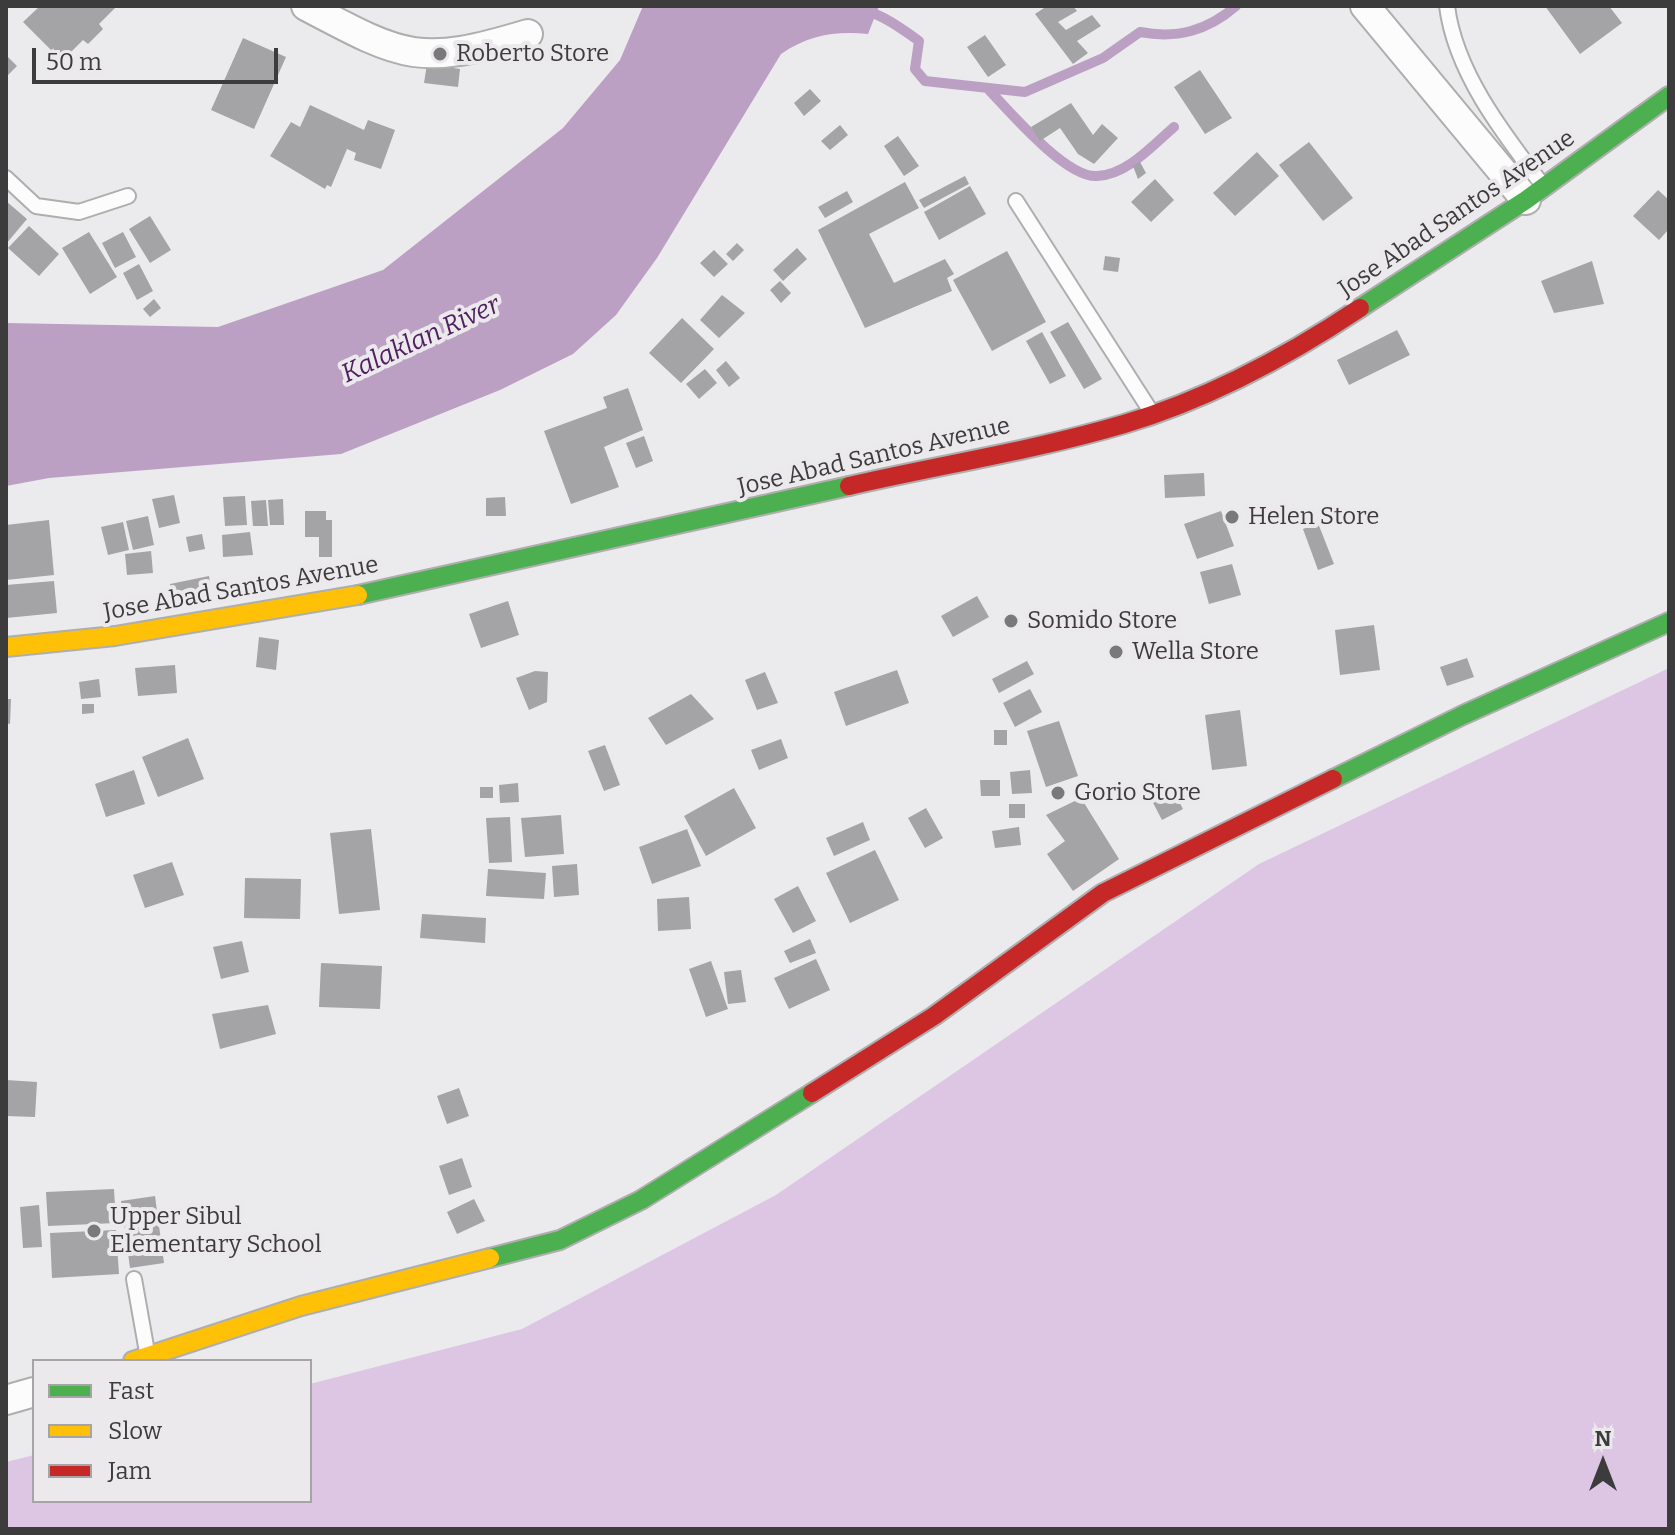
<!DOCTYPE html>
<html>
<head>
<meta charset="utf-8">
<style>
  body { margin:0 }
  #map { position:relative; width:1675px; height:1535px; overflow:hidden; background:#ebeaec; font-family:Bitter,serif }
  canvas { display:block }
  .frame { position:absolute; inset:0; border:8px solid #3d3c3d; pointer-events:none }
  .legend { position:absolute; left:32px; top:1359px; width:280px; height:144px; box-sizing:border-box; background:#ece9ed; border:2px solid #a6a4a7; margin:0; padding:10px 14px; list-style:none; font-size:24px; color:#3d3c3d }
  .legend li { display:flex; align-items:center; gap:16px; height:40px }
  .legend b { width:40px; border:2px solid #a6a4a7 }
  .north { position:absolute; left:1563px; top:1423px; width:80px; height:80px; -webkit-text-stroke:6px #ece9ed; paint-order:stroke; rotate:0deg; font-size:22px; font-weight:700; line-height:32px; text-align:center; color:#3d3c3d }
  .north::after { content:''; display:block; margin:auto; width:28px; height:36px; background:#3d3c3d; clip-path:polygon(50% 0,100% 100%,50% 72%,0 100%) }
  .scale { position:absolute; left:32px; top:48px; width:246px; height:36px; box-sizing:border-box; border:4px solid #3d3c3d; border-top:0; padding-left:10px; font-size:24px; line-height:28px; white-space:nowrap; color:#3d3c3d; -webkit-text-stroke:6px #ece9ed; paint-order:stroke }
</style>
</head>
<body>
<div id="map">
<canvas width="1675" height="1535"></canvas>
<div class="frame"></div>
<ul class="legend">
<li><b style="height:10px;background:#4caf50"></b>Fast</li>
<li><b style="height:10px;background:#ffc107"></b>Slow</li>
<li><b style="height:10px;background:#c62828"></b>Jam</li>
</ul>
<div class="north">N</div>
<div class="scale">50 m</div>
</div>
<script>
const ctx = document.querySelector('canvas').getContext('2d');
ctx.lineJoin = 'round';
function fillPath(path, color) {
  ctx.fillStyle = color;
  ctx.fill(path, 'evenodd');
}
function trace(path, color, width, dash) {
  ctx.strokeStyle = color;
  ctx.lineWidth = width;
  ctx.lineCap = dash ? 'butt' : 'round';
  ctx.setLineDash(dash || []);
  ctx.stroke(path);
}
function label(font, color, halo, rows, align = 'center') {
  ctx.font = font + ' Bitter,serif';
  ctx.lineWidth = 8;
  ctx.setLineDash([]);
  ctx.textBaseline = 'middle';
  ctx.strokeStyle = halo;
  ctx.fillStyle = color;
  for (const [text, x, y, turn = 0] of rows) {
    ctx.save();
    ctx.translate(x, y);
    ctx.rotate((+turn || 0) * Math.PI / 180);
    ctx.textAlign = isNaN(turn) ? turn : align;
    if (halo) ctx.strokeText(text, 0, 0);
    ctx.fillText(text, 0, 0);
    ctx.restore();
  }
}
fillPath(new Path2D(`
  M1669 668V1529H6V1462L34 1455V1501H310V1384L522 1329 776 1195 1259 864Z`), '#dcc6e4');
fillPath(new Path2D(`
  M643 6H879L868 34C835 31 809 35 781 54L657 258 616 315 573 354 500 390 341 454 49 478 6 486V323L218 327 383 270 563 128 620 60Z`), '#bba0c4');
trace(new Path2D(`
  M845 6C873 8 897 25 919 41L915 69 925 81 1025 92 1103 58 1140 32C1177 39 1207 31 1236 6
  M989 90C1010 112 1066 178 1097 176 1127 175 1153 145 1174 127`), '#bba0c4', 10);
fillPath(new Path2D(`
  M40 6H117L99 24 103 29 88 44 83 40 62 61 23 22Z
  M1047 6H1073L1077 11 1058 22 1066 30 1092 15 1101 26 1077 41 1088 53 1073 64 1035 14Z
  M1545 6H1609L1622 23 1580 54Z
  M985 35 1006 65 988 77 967 47Z
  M243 38 286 57 254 129 211 110Z
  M6 55 17 66 6 77Z
  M427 64 460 69 458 87 424 83Z
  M1200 70 1232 118 1205 134 1174 87Z
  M810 89 821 101 804 116 794 103Z
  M1071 103 1093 135 1102 124 1118 138 1094 164 1078 154 1060 128 1040 141 1031 127Z
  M310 105 364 130 368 120 395 130 381 169 354 160 356 153 347 149 331 187 327 185 325 189 270 156 291 122 300 127Z
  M840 125 848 135 830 150 821 141Z
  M898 136 919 166 904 176 884 146Z
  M1309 142 1353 198 1323 221 1279 165Z
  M1257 152 1279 176 1235 216 1213 193Z
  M1140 162 1146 173 1138 179 1133 166Z
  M965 176 969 184 924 208 919 200Z
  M1155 179 1174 200 1151 222 1131 202Z
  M905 182 919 208 869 234 894 283 945 259 954 274 947 278 952 291 865 328 818 230Z
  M970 186 986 214 939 240 924 212Z
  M1658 190 1669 200V229L1659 240 1633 216Z
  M847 191 853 202 825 218 818 207Z
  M6 201 27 219 6 244Z
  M150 216 171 250 150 263 129 229Z
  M29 226 59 254 39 276 8 248Z
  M89 232 117 277 90 294 62 248Z
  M123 232 136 257 115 268 102 243Z
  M737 243 744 250 733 261 726 254Z
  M797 248 807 259 783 281 773 270Z
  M714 250 728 264 714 277 700 263Z
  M1007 251 1046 322 992 351 953 280Z
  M1105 256 1120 258 1118 272 1103 270Z
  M1592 261 1604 304 1554 313 1541 281Z
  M139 264 153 291 137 300 123 273Z
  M780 281 791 293 781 303 770 290Z
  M722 295 745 313 719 338 700 320Z
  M154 299 161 308 150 317 143 309Z
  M682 318 714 349 681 383 649 353Z
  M1068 322 1102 379 1084 389 1050 332Z
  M1397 330 1410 355 1349 385 1337 360Z
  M1042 332 1066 376 1050 384 1026 341Z
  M726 361 740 378 729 387 716 370Z
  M705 369 717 383 699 399 686 384Z
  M628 388 643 430 604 447 619 487 571 504 544 431 607 408 603 397Z
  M644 436 653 461 636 468 626 443Z
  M1204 473 1205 496 1165 498 1164 475Z
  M174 495 180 523 159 528 152 499Z
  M245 496 247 525 225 526 223 497Z
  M505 497 506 516H486V498Z
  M283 499 284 525H270L268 500Z
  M266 500 268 526H253L251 501Z
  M305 511H326V520H332V557H319V537H305Z
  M1221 511 1234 546 1197 559 1184 524Z
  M148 516 154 545 133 550 126 521Z
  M49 520 54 575 6 580V525Z
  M123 522 129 550 108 555 101 527Z
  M1318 523 1334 564 1318 570 1303 529Z
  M250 532 253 555 223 557 222 535Z
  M202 534 205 549 189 552 186 537Z
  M151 551 153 573 127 575 125 554Z
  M1232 564 1241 595 1209 604 1200 572Z
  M209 576 211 589 171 596 170 584Z
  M54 581 57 613 6 618V585Z
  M977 596 989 617 953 637 941 616Z
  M508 601 519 635 481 648 469 614Z
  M1374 625 1380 670 1340 675 1335 630Z
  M259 637 279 640 276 670 256 667Z
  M1467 658 1474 677 1447 686 1440 667Z
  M1027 661 1034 674 999 693 992 679Z
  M175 665 177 693 138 696 135 668Z
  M897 670 909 703 846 726 834 692Z
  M535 671 548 672 547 702 529 710 516 678Z
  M765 672 778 703 757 710 745 680Z
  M99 679 101 697 81 699 79 682Z
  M1030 689 1042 712 1015 727 1003 703Z
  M691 694 714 719 666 745 648 718Z
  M6 699H11L10 724 6 723Z
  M82 704H94V713L82 714Z
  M1240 710 1247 766 1212 770 1205 715Z
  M1059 721 1078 776 1046 787 1027 731Z
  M994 730H1007V745H994Z
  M188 738 204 779 158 797 142 757Z
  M781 739 788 758 759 770 751 750Z
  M605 745 620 785 604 791 588 751Z
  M134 770 145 804 106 817 95 784Z
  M1030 770 1032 793 1012 794 1010 772Z
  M980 780H1000V796H981Z
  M518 783 519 802 500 803 499 785Z
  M1170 784 1183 809 1162 820 1149 795Z
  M480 787H493V798H480Z
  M734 788 756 828 706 856 684 816Z
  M1081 798 1119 859 1073 891 1047 854 1065 841 1046 815Z
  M1009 804H1025V818H1009Z
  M926 808 943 838 925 848 908 818Z
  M561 815 564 854 525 857 521 818Z
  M510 817 512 862 489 863 486 818Z
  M863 822 870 840 834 856 826 838Z
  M1019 827 1021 845 995 848 992 831Z
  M371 829 380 910 339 914 330 833Z
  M687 829 701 866 652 884 639 847Z
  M875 850 899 900 850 923 826 873Z
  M172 862 184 895 145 908 133 875Z
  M577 864 579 895 554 897 552 866Z
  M488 869 546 873 544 899 486 896Z
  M245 878 301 879 300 919 244 918Z
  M798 886 816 921 793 933 774 899Z
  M689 897 691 929 658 931 657 899Z
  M422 914 486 918 485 943 420 938Z
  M810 939 816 953 790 963 784 951Z
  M242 941 249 972 221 979 213 947Z
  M816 959 830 990 789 1009 774 978Z
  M711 961 728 1009 706 1017 689 969Z
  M321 963 382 966 380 1009 319 1007Z
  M741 970 746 1002 728 1004 724 972Z
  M268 1005 276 1034 220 1049 212 1014Z
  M6 1080 37 1082 35 1117 6 1116Z
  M459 1088 469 1116 447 1124 437 1096Z
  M462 1158 472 1187 449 1195 439 1166Z
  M114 1189 116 1223 48 1226 46 1192Z
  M155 1196 164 1263 130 1268 121 1201Z
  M474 1199 485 1221 457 1234 447 1212Z
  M39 1205 42 1247 23 1248 20 1207Z
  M116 1230 119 1274 52 1278 50 1233Z`), '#a4a3a5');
const lane = new Path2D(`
  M1447 6C1455 71 1502 132 1541 183
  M6 178 36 206 79 212 128 196
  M1016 201 1150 410
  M134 1279 147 1352`);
const street = new Path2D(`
  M306 6C404 58 419 67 528 34
  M1365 6 1526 200
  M6 1400 34 1392`);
const fast = new Path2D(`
  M1360 308 1526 200 1669 96
  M358 595 849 486
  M1333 779 1463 715 1669 622
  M490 1258 560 1240 641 1200 812 1093`);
const slow = new Path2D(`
  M6 647 115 636 358 595
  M133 1361 301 1306 490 1258`);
const jam = new Path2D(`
  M849 486C940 465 1036 450 1124 424 1209 399 1288 356 1360 308
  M812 1093 934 1016 1103 893 1333 779`);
trace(lane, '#aeaeaf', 18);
trace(street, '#aeaeaf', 32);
trace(fast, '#aeaeaf', 22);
trace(slow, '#aeaeaf', 22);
trace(jam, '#aeaeaf', 22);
trace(lane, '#fcfcfc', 14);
trace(street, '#fcfcfc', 28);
trace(fast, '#4caf50', 18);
trace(slow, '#ffc107', 18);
trace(jam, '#c62828', 18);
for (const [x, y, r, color] of [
  [440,54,8,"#7a797a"],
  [1232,517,8,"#7a797a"],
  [1011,621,8,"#7a797a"],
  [1116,652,8,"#7a797a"],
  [1058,793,8,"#7a797a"],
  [94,1231,8,"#7a797a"]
]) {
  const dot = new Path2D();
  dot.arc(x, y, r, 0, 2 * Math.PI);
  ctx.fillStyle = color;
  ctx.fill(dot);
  trace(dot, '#ece9ed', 3);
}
label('24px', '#3d3c3d', '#ece9ed', [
  ["Roberto Store",456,54],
  ["Helen Store",1248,517],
  ["Somido Store",1027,621],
  ["Wella Store",1132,652],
  ["Gorio Store",1074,793],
  ["Upper Sibul",110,1217],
  ["Elementary School",110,1245]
], 'left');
label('24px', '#3d3c3d', '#ece9ed', [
  ["Jose Abad Santos Avenue",1457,214,-34],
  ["Jose Abad Santos Avenue",874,457,-13],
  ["Jose Abad Santos Avenue",241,589,-10]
]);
label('italic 26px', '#4f1f5e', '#ece9ed', [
  ["Kalaklan River",421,340,-25]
]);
</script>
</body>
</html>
